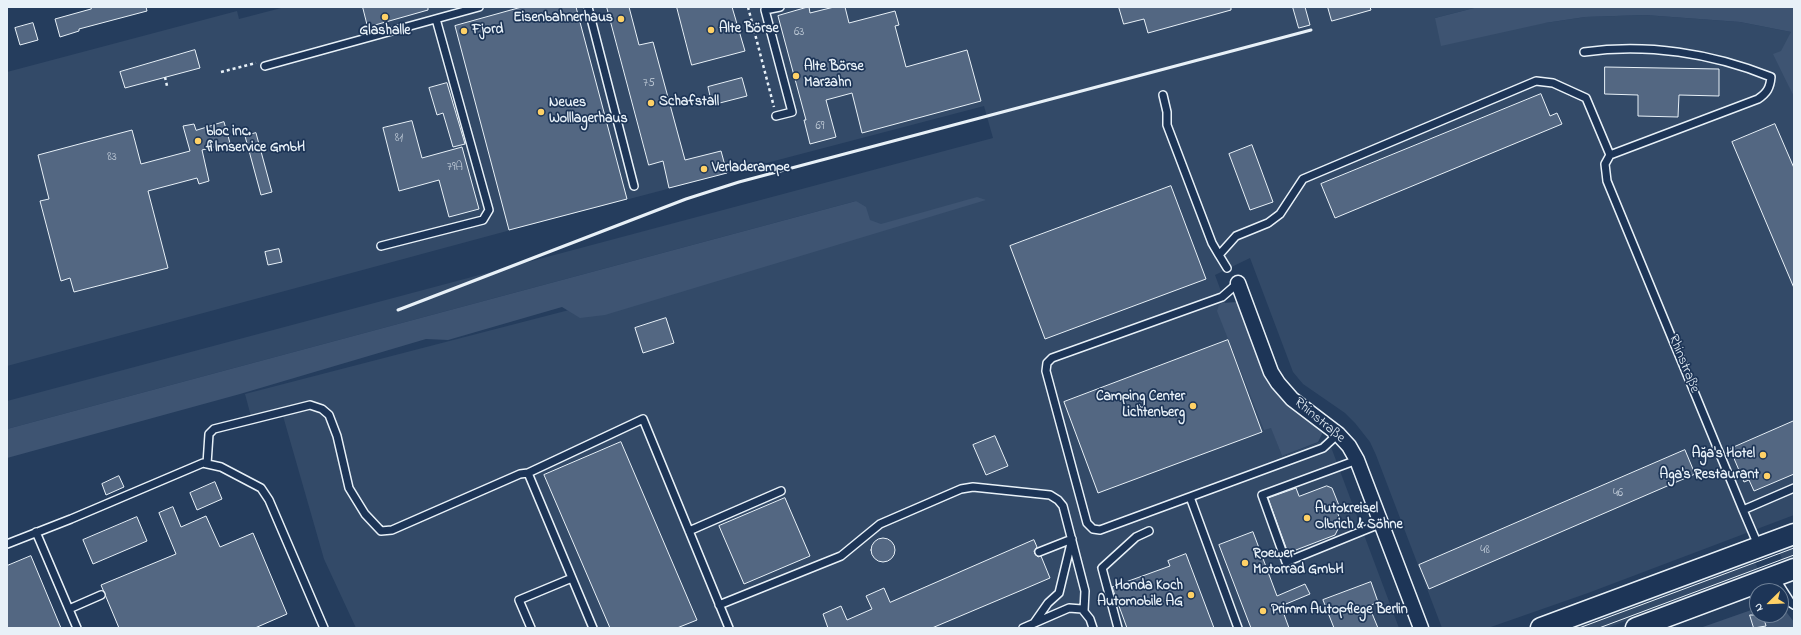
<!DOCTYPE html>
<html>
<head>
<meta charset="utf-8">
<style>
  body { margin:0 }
  #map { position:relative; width:1801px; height:635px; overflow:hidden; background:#253d5d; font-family:"Indie Flower",sans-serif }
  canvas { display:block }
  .frame { position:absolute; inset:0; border:8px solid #e8f1f8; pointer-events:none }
  .north { position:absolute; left:1749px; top:583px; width:40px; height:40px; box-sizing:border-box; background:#1d3557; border:1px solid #6e8097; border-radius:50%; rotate:247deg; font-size:11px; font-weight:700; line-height:16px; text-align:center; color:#e8f1f8 }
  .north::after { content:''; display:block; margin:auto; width:14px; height:18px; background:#ffd166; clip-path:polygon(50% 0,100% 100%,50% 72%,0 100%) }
</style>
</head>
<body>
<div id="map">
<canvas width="1801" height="635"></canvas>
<div class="frame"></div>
<div class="north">N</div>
</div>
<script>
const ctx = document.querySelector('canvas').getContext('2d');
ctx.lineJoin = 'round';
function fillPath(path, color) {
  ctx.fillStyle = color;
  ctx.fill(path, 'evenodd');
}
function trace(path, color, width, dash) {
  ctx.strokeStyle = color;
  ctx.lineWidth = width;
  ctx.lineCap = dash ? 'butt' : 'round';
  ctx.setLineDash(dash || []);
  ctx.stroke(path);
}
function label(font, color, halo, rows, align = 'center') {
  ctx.font = font + ' "Indie Flower",sans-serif';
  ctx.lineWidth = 3.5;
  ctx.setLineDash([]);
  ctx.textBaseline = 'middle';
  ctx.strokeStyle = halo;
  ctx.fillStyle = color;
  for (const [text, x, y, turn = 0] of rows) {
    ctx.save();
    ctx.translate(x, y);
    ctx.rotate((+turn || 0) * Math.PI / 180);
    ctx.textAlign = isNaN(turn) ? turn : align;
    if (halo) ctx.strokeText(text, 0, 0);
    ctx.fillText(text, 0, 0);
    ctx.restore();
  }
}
fillPath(new Path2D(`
  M285 7H1478L1435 18 1545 23 1585 17 1645 15 1740 22 1791 32 1786 78 1794 97V515L1588 593 1488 628H1442L1376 455 1370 442 1355 423 1345 413 1303 384 1293 372 1250 258 1215 275 1282 456 1328 439 1399 628H356L324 559 283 416 253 424 245 394 870 232 856 201 7 429V401L993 138 984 106 507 231 7 366V72L237 11 239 19Z
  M1794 544V558L1783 562 1779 551Z
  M1754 560 1759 571 1607 628H1571Z`), '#334a68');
fillPath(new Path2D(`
  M1478 7H1794V97L1773 54 1781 51 1791 32 1740 22 1645 15 1585 17 1545 23 1441 46 1435 18Z
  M977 197 986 200 605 315 580 318 562 307 448 340 426 339 240 394 7 458V429L856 201 866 207 870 220 881 224Z
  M1237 302 1268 381C1283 401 1307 413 1323 432L1318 442 1282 456 1271 428 1264 430 1217 311 1219 305 1222 303Z
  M1781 605 1794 622V628H1700L1757 608V615H1781Z`), '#3e5472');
const building = new Path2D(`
  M91 7H146L147 11 79 29V31L60 37 55 19 91 9Z
  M363 7H428V10L368 27Z
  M522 7H576L627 199 509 230 455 26Z
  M607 7H629L639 45 653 42 685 160 721 151 727 173 669 188 663 161 649 165Z
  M677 7H732L745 51 692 65Z
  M809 7 810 13 834 7H845L849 23 895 11 899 25 895 26 906 67 967 50 981 101 862 133 852 93 826 100 836 137 810 144 804 120H806L778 16Z
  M1119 7H1231V10L1148 33 1144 19 1124 24Z
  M1293 7H1305L1310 25 1299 28Z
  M1328 7H1370L1371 10 1332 21Z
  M33 23 38 40 20 45 15 28Z
  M195 50 200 68 125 88 120 72Z
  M1605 67 1719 69V96L1679 95 1678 117 1638 116V95L1605 94Z
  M742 78 747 96 712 105 708 87Z
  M447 83 465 144 453 147 443 113 437 115 429 88Z
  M1541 94 1550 116 1557 113 1562 124 1335 218 1321 184Z
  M412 121 422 158 462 147 479 209 449 217 439 180 399 191 383 128Z
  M224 122 230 143 202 150 209 181 199 184 197 178 148 191 168 268 74 292 70 278 61 281 40 201 49 199 38 155 132 130 141 164 190 151 183 126 194 124 196 130Z
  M1775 124 1794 168V288L1732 142Z
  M256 133 272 192 261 195 245 136Z
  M1252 145 1273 202 1250 210 1229 154Z
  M1171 186 1206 279 1045 339 1010 246Z
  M279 249 282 262 268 265 265 252Z
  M666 318 674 343 643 353 635 328Z
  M1228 340 1262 432 1098 493 1064 402Z
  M1794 421V474L1754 491 1749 480 1744 482 1730 449Z
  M995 436 1008 466 986 475 973 445Z
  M621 442 697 620 677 628H610L544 475Z
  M1685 450 1695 474 1429 589 1419 565Z
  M119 476 124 487 106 495 102 484Z
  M215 482 222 499 197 510 190 493Z
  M1327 486 1332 488 1340 508 1338 514 1341 523 1335 535 1288 553 1268 498 1296 488 1299 496Z
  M785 498 810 556 744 584 719 526Z
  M173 507 181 527 206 516 220 547 253 533 287 614 255 628H119L101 585 176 554 159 513Z
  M137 517 147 541 93 564 83 540Z
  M1253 532 1277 596 1305 584 1310 594 1281 606 1289 628H1251L1219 545Z
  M871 550a12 12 0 1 1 24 0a12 12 0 1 1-24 0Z
  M1034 540 1037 547 1034 551 1035 554 1038 557 1041 556 1050 578 1022 590 932 628H828L823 614 841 606 847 620 872 609 866 596 884 588 890 602Z
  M1186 554 1214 628H1127L1112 587 1170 566 1168 561Z
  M31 556 61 628H7V566Z
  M1371 582 1378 602 1369 606 1378 628H1334L1323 600Z
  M1750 615H1763L1766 626 1754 628Z`);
fillPath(building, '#536782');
trace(building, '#e8f1f8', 1);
const service = new Path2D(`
  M588 7 634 186
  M1584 52C1646 43 1712 53 1771 77 1770 88 1767 93 1758 99L1610 155 1605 164 1607 181 1743 510 1755 538 1760 546
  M265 66 479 7
  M1163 95 1167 112V125L1212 243 1219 255
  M776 116 792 112 765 10 780 7
  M381 246 483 220 489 210 436 19
  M1227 268 1219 255 1236 236 1268 223 1280 214 1303 179 1536 81 1553 83 1586 98 1610 155
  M1238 283 1222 297 1052 358 1047 363 1046 371 1087 523 1093 529 1100 530 1323 448 1338 434
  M1357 460 1262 495 1286 562 1382 523
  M207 464 209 434 214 429 310 405 322 409 329 415 337 436 349 488 365 514 381 531 392 530 520 474 528 473 643 419 729 628
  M528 473 593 628
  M1190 497 1238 628
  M1743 510 1794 488
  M689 531 781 491
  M36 532 77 628
  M7 544 71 519 203 463 221 467 261 488 269 500 324 628
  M1775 578 1791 603 1794 605
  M719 605 841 556 880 524 961 489 973 487 1050 495 1058 500 1063 506 1085 591 1084 611
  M69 609 101 595
  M1034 623 1048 603 1059 593 1072 539 1039 552
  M531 628 519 600 572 578
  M1023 628 1069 608 1082 609 1090 619 1093 628
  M1118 628 1102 568 1136 537 1149 531`);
const minor = new Path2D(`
  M1238 283 1271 372 1278 383 1292 399 1338 434 1349 446 1357 460 1421 628`);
const secondary = new Path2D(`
  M1541 628 1794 534
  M1636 628 1794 569`);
trace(service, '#e8f1f8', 10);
trace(minor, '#e8f1f8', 17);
trace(secondary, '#e8f1f8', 23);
trace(new Path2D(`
  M748 7 774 107
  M221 72 256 63
  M165 77 167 86`), '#e8f1f8', 2.5, [3, 3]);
trace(service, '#1d3557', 7);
trace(minor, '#1d3557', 14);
trace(secondary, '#1d3557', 20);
trace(new Path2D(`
  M1579 628 1794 548
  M1599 628 1794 555`), '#e8f1f8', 1);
trace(new Path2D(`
  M398 310 686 199 739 182 1311 30`), '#e8f1f8', 3);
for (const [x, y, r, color] of [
  [385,17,4,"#ffd166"],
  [621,19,4,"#ffd166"],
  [711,30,4,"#ffd166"],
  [464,31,4,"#ffd166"],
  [796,76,4,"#ffd166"],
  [651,103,4,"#ffd166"],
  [541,112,4,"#ffd166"],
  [198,141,4,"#ffd166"],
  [704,169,4,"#ffd166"],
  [1193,406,4,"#ffd166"],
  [1763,455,4,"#ffd166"],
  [1767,476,4,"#ffd166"],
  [1307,518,4,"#ffd166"],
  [1245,563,4,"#ffd166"],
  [1191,595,4,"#ffd166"],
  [1263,611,4,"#ffd166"]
]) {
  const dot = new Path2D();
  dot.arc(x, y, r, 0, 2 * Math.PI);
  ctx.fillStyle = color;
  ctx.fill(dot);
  trace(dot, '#1d3557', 1.5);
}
label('12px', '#c3ceda', null, [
  ["63",799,33],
  ["75",649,84],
  ["69",820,127],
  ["81",399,139],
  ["83",112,158],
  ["79A",455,168],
  ["46",1618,494],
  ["48",1485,551]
]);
label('bold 14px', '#e8f1f8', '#1d3557', [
  ["Eisenbahnerhaus",613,19,"right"],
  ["Alte Börse",719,30],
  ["Fjord",472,31],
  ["Glashalle",385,32,"center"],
  ["Alte Börse",804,68],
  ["Marzahn",804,84],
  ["Schafstall",659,103],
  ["Neues",549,104],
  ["Wolllagerhaus",549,120],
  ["bloc inc.",206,133],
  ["filmservice GmbH",206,149],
  ["Verladerampe",712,169],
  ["Camping Center",1185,398,"right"],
  ["Lichtenberg",1185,414,"right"],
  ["Ağa's Hotel",1755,455,"right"],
  ["Aga's Restaurant",1759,476,"right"],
  ["Autokreisel",1315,510],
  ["Olbrich & Söhne",1315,526],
  ["Roewer",1253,555],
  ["Motorrad GmbH",1253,571],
  ["Honda Koch",1183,587,"right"],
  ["Automobile AG",1183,603,"right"],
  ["Primm Autopflege Berlin",1271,611]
], 'left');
label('14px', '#e8f1f8', '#1d3557', [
  ["Rhinstraße",1683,364,68],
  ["Rhinstraße",1319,421,40]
]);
</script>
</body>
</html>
